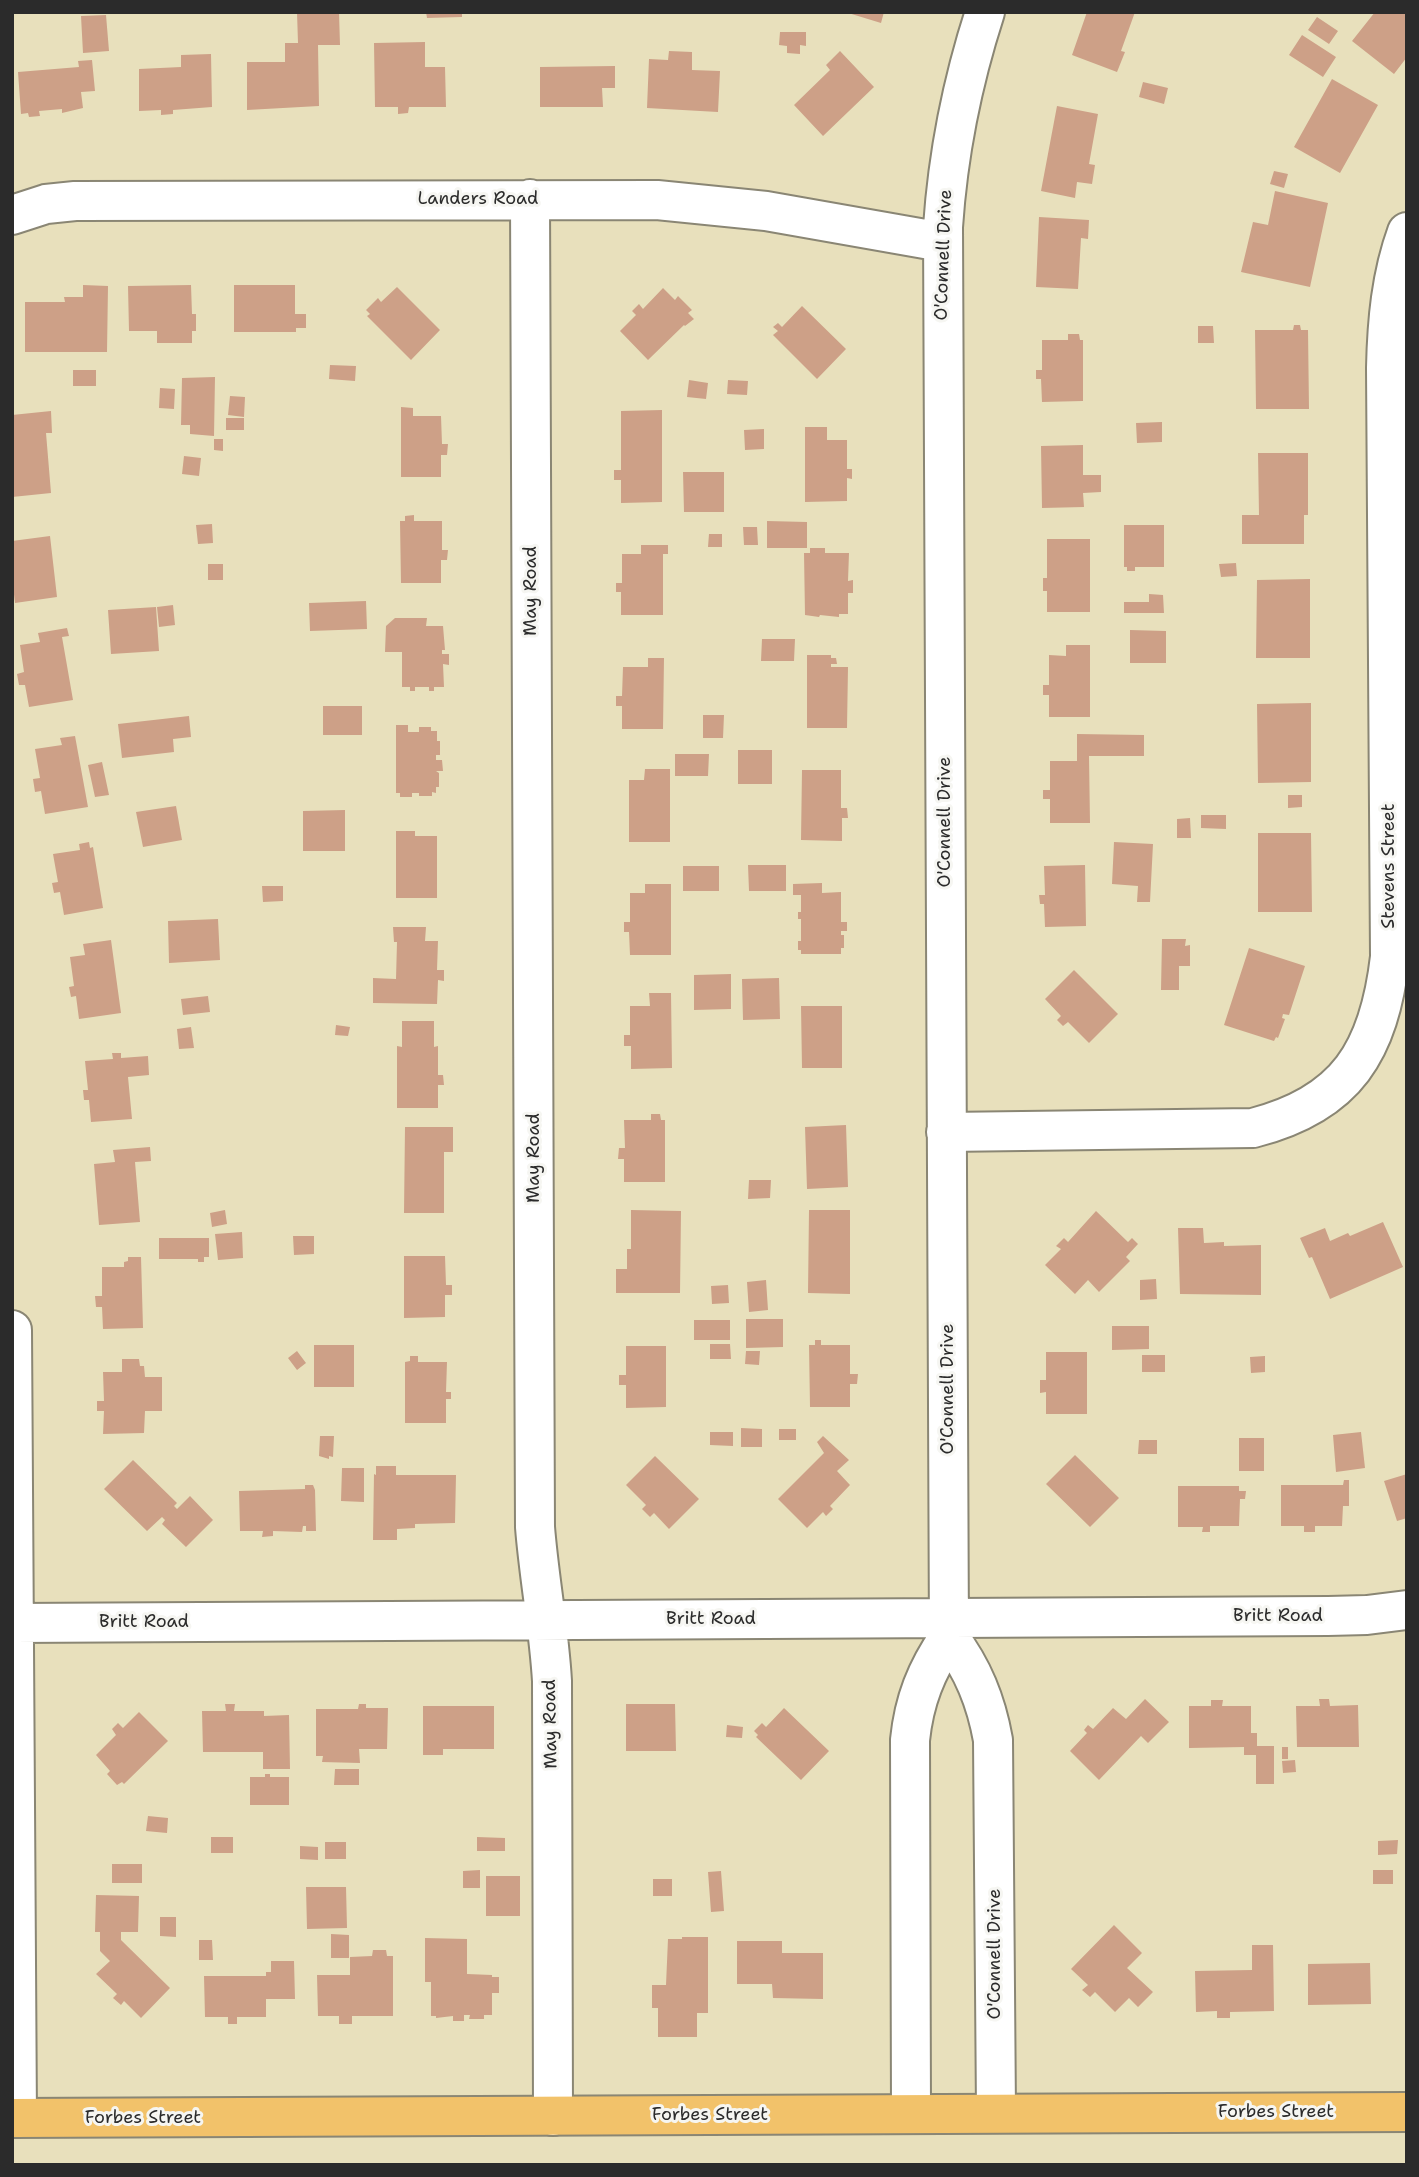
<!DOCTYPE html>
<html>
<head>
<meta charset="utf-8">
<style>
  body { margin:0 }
  #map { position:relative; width:1419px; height:2177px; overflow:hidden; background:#e8e0bc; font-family:"Shantell Sans",sans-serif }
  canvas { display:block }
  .frame { position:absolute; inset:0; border:14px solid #2b2b2b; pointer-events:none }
</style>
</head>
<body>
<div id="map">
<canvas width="1419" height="2177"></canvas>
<div class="frame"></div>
</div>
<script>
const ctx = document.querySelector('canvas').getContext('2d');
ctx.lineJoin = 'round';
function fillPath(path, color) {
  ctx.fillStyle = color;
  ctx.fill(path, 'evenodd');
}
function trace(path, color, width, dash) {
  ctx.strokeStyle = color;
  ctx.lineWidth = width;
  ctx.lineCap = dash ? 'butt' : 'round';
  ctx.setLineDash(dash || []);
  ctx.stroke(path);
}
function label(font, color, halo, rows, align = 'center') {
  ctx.font = font + ' "Shantell Sans",sans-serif';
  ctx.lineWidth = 6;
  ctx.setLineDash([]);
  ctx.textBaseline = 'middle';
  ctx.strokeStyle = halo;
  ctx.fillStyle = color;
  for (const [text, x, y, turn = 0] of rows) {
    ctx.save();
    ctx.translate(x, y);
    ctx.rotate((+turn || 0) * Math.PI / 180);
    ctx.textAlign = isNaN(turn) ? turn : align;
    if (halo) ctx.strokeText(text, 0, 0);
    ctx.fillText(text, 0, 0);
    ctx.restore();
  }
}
fillPath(new Path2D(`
  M297 12H339L340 45H318L319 106 247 110V62H285V43H298Z
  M426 12H462V17L427 18Z
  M845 12H884L881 23Z
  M1087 12H1135L1121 51 1125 52 1117 72 1072 55Z
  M1375 12H1407V57L1394 74 1352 41Z
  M106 15 109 51 83 53 81 16Z
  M1317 17 1338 31 1329 44 1308 30Z
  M780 32H806V46L800 45V54L787 53V46L779 45Z
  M1302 35 1336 57 1323 77 1289 55Z
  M425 42V67H445L446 107H409L408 113 398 114V107H375L374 43Z
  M669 51 692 52V70L720 71 718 112 647 108 649 59 668 60Z
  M840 51 874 87 823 136 794 105 830 70 826 65Z
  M211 54 212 107 173 110V114L161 115V110L139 111V69L181 67V55Z
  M92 60 95 91 81 92 83 108 62 113V109L39 111 40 116 29 117 28 113 21 114 18 72 79 67 78 61Z
  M615 66V88H602L603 107H540V67Z
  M1332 79 1378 105 1340 173 1294 147Z
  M1143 82 1168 88 1164 104 1139 97Z
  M1057 106 1098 114 1089 164 1095 165 1092 184 1077 182 1075 198 1041 191Z
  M1274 171 1288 174 1284 188 1270 184Z
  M1275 191 1328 203 1310 287 1241 272 1253 222 1268 225Z
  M1039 217 1089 220 1088 239 1081 238 1078 289 1036 287Z
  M83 285 108 286 107 352H25V302H65L64 297H83Z
  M191 285 192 314H196V331H192V343H157V331H129L128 286Z
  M234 285H295V314H306V328H296V332H234Z
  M397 287 440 330 411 360 367 316 370 314 366 310 378 298 381 302Z
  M663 288 675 300 678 296 692 310 688 313 694 319 685 326 684 325 648 360 620 331 636 315 632 311 639 304 643 309Z
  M802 306 846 349 817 379 773 335 778 331 773 327 778 323 782 327Z
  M1294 325H1300L1301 330H1308L1309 409H1256L1255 330H1293Z
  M1198 326H1213L1214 343H1198Z
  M1068 334H1079L1080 340H1083V401L1042 402 1041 379H1036V370H1042V340H1068Z
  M330 365 356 366 355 381 329 379Z
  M73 370H96V386H73Z
  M215 377 214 436 190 434V425H181L182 378Z
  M689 380 708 383 706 399 687 397Z
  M728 380 748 381 747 395 727 394Z
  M160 388 175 389 174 409 159 408Z
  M230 396 245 397 244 417 228 415Z
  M401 407 413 408V416H441L442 444H448L447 455H441V477H401Z
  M662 410V502L621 503V480H614V470H621V411Z
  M51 411 52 433H46L51 493 12 497V415Z
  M226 418H244V430H226Z
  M1162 422V442L1137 443 1136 423Z
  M805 427H827V440H847V469H852V479L847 478V501L805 502Z
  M764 429V449L745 450 744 430Z
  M214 439H223V451L214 450Z
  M1083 445V475H1101V492L1083 493 1084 507 1042 508 1041 446Z
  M1258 453H1308V515H1304V544H1242V515H1259Z
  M184 456 201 458 199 476 182 474Z
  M683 472H724V512H684Z
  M414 515V521H442V550H448L447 560H441V583H401L400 521H405V516Z
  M767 521 807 522V548H767Z
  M212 524 213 543 198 544 196 525Z
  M1124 525H1164V567H1135V571H1127V567H1124Z
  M743 527H757L758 545H744Z
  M709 534H722V547H708Z
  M50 536 57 597 15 603 12 577V541Z
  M1047 539H1090V612H1047V591H1043V578H1047Z
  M641 545H668V554H663V615H621V592H616V583H622V554H641Z
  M810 548H825V553H849L848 581 853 580V593H848V614H839V617L820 615 819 617 805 615 804 553H810Z
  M1236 563 1237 576 1221 577 1219 564Z
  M208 564H223V580H208Z
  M1310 579V658H1256L1257 580Z
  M1149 594 1163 595 1164 613H1124V602H1149Z
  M366 601 367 629 310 631 309 603Z
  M173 605 175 625 159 627 157 607Z
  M156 607 159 651 111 654 108 610Z
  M395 618H427L426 626H443L445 650H442V654H449V665L443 664 444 687H434V691H429V687H415V691H410V687H402V652H385L386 626Z
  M67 628 69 636 62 637 73 700 29 707 25 685H19L17 674 24 672 20 645 40 642 38 633Z
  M1130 630 1166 631V663H1130Z
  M762 639H795L794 661H761Z
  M1066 645H1090V717H1049V695H1043V685H1049V655L1066 656Z
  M807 655H831V658H836L837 664H831V667H848L847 728H807Z
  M648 658H664L663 729H622V706H616V696H622L623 667H648Z
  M1311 703V782L1258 783 1257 704Z
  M323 706H362V735H323Z
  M703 715H724L723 738H703Z
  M189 716 191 737 173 739 174 752 122 758 118 724Z
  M396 725H408V732H419V727H431V731H437V741H440V755H436V760H442L443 771H436L439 773V787H436V793L432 792V796H419V793H412V797H400V793H396Z
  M1077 734 1144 735V756H1089L1090 823H1050V799H1043V790H1050V761H1077Z
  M75 736 88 807 45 814 41 791 35 792 33 779 40 778 35 749 62 745 60 738Z
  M738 750H772V784H738Z
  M675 754H709L708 776H675Z
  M102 762 109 795 95 797 88 765Z
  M645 769H670V842H629V780H644Z
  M802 770H841V808H847L848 818H842V841L801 840Z
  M1288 795H1302V807L1288 808Z
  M176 806 182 840 143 847 136 812Z
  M345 810V851H303V811Z
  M1201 815H1226V829L1201 828Z
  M1190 818 1191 838H1177V819Z
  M396 831H415V836H437V898H396Z
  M1258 833H1311L1312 912H1258Z
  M89 842 90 848 93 847 103 908 64 915 60 892 54 893 52 883 58 882 53 854 80 850 79 844Z
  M1114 842 1153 844 1150 902H1137L1138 886 1112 884Z
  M748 865H786V891H749Z
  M1085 865 1086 926 1045 927 1044 904H1040L1039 895H1045L1044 866Z
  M683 866H719V891H683Z
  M822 883V893L841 892V922H847V931H841V935H844V948H841V954H801V950H798V941H801V919H798V912H801V895H793V884Z
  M645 884H671V955H630L629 932H624V922H630V893H645Z
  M262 886H283V901L263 902Z
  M218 919 220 960 169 963 168 921Z
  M393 927H426L425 941H438L437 970H444V981L438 980 437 1004 373 1003V978L396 979 397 942H394Z
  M1162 939H1186L1185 946 1190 945V966H1179V990H1161Z
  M111 940 121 1013 79 1019 76 996 71 997 69 987 74 986 70 957 85 955 83 944Z
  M1249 948 1305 966 1289 1015 1283 1014 1282 1018 1285 1019 1278 1038 1276 1037 1274 1041 1224 1025Z
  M1074 970 1118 1014 1089 1043 1068 1022 1063 1026 1057 1020 1061 1016 1045 999Z
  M731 974V1009L694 1010V975Z
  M779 978 780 1019 743 1020 742 979Z
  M649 993H671L672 1068 631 1069V1046H624V1035H630V1006H650Z
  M208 996 210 1012 183 1015 181 999Z
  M801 1006H842V1068H802Z
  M402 1021H434V1047L438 1046V1075H443L444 1085H438V1108H397V1046L402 1047Z
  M336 1025 350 1027 348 1036 335 1035Z
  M191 1027 194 1048 179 1049 177 1029Z
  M112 1053H121V1058L148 1056 149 1075 128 1077 132 1119 91 1122 89 1100H84L83 1090H88L85 1061 113 1059Z
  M651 1114H660L661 1120H665V1182H624V1159H618L619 1148H625L624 1120H651Z
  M846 1125 848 1187 807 1189 805 1127Z
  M405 1127H453V1152H444V1213H404Z
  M150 1147 151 1161 135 1162 140 1222 99 1225 94 1164 115 1162 113 1150Z
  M749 1180H771L770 1198 748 1199Z
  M225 1210 227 1224 212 1227 210 1213Z
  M631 1210 681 1211 680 1293H616V1269H627V1249H631Z
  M809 1210H850V1294L808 1293Z
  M1096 1211 1128 1242 1132 1238 1138 1244 1126 1257 1130 1261 1099 1292 1088 1280 1075 1294 1045 1265 1061 1249 1056 1246 1064 1238 1068 1242Z
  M1383 1222 1403 1267 1330 1299 1312 1257 1309 1258 1300 1238 1325 1228 1330 1241 1348 1233 1350 1236Z
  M1178 1228H1203L1204 1243 1224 1242V1246L1261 1245V1295L1180 1294Z
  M242 1232 243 1258 218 1260 215 1234Z
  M293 1236H314V1254L294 1255Z
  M159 1238H209V1257H204V1262H198V1259H159Z
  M404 1256H445L446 1285H452V1295H445V1317L404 1318Z
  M128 1257H141L143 1328 103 1329 102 1307H96L95 1296H102V1267H124V1262L128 1261Z
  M1156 1279 1157 1299 1140 1300V1280Z
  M766 1280 768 1310 749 1312 747 1282Z
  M728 1285 729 1303 712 1304 711 1286Z
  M746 1319H783V1347L746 1348Z
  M694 1320H730V1340H694Z
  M1112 1326H1149V1349L1112 1350Z
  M815 1340H821V1345H850V1374H858L857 1384H850V1407H810L809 1345H815Z
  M710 1344H730L731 1359H710Z
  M314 1345H354V1387H314Z
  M626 1346H666V1407L626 1408V1385H619V1375H626Z
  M297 1351 306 1363 297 1370 288 1358Z
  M746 1351H760L759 1365 745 1364Z
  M1046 1352H1087V1414H1046V1392L1040 1393V1380H1046Z
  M1142 1355H1165V1372H1142Z
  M410 1356H418V1362H447L446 1392H451V1399H446V1423H405V1362L410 1361Z
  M1265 1356V1372L1251 1373 1250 1357Z
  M122 1359H139L140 1366H144L145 1377H162V1411H145L144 1433 103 1434 104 1411H97V1401H104L103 1372H122Z
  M741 1428 762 1429V1447H741Z
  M779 1429H796V1440H779Z
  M710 1432H733V1446L710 1445Z
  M1361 1432 1365 1468 1336 1472 1333 1435Z
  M320 1436H334L333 1457 329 1456V1459L319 1456Z
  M823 1436 849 1460 837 1471 850 1485 830 1506 833 1509 826 1516 823 1512 807 1528 778 1499 824 1453 817 1442Z
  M1239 1438H1264V1471H1239Z
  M1139 1440H1157V1454H1138Z
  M1075 1455 1119 1498 1090 1527 1046 1484Z
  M655 1456 699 1499 669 1529 654 1513 650 1517 642 1509 646 1505 626 1485Z
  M133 1460 177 1503 174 1506 177 1509 190 1496 213 1520 186 1547 162 1524 165 1520 162 1517 147 1531 104 1489Z
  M376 1466H396V1475H456L455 1523 415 1524V1528L397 1529V1540H373L374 1474 376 1475Z
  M342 1468H364V1502L341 1501Z
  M1407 1474V1518L1397 1521 1384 1481Z
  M1344 1480H1349V1506H1343L1342 1526H1315V1532H1304V1526H1281V1485H1343Z
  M305 1485H313L315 1490 316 1531H306V1526H303L302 1532 273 1531V1536L262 1537 263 1531H240L239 1491 305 1489Z
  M1178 1486H1239V1491H1246L1245 1499H1240L1239 1526H1210V1532H1202L1203 1527H1178Z
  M1145 1699 1169 1722 1148 1743 1141 1736 1099 1780 1070 1751 1087 1733 1084 1730 1088 1725 1093 1729 1113 1708 1126 1719Z
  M1319 1699H1329L1330 1706 1358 1705 1359 1747H1297L1296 1706H1320Z
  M1211 1700H1223L1222 1706H1251V1733H1257V1746H1274V1784H1256V1755H1244V1747L1189 1748V1706H1211Z
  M225 1704H235L234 1711H264V1716L289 1715 290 1769H263V1752H203L202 1711H226Z
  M359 1704H366V1708H388L387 1749H359L360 1763 322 1762 323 1756H316V1709H358Z
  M626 1704H675L676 1751H626Z
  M423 1706H494V1749H443V1755H423Z
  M784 1708 829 1751 801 1780 756 1737 758 1735 754 1731 762 1723 766 1727Z
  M139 1712 168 1741 124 1784 122 1782 117 1785 107 1774 110 1771 96 1755 116 1735 112 1729 118 1723 123 1728Z
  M727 1725 743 1727 742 1738 726 1737Z
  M1282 1747H1288V1759H1282Z
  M1295 1760 1296 1772 1283 1773 1282 1761Z
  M335 1769H359V1785H334Z
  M265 1774H270V1777H289V1805H250V1777H265Z
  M148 1816 168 1818 167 1833 146 1831Z
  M211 1837H233V1853H211Z
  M477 1837 505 1838V1851H477Z
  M1398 1840 1397 1854 1378 1855V1841Z
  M325 1842H346V1859H325Z
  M300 1846 318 1847V1860L300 1859Z
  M112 1864H142V1883H112Z
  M480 1870V1888H463V1871Z
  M1373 1870H1393V1884H1373Z
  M721 1871 724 1911 711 1912 708 1872Z
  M486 1876H520V1916H486Z
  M653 1879H672V1896H653Z
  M306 1887H346L347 1928 307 1929Z
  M96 1895 139 1896 138 1932H121V1940L170 1988 141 2018 124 2001 121 2005 113 1998 117 1994 96 1974 110 1961 100 1951V1932H95Z
  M160 1917H176V1937L160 1936Z
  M1114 1925 1142 1953 1127 1968 1153 1992 1138 2007 1129 1998 1115 2012 1095 1992 1090 1997 1082 1990 1088 1985 1071 1969Z
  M331 1934 349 1935V1958H331Z
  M682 1937H708V2013H697V2037H658V2008H652V1985H666L668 1939H682Z
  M425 1938 467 1939V1974L492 1975V1977H499V1993H492V2015H484V2019H469L470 2015H464V2021H453V2016L436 2018V2016H431V1982H425Z
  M199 1940H212L213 1960H199Z
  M737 1941H782V1953H823V1999L773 1998 772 1984H737Z
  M1252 1945H1273L1274 2011 1230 2012V2018H1217V2011L1196 2012 1195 1971 1252 1970Z
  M373 1950H386L387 1956H393V2016H352V2024H339V2016H318L317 1975H350V1957L372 1956Z
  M271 1961H294L295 1999H266V2017H237V2024H228V2017H205L204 1976H266V1972H271Z
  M1370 1963 1371 2004 1308 2005V1964Z`), '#cda087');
const minor = new Path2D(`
  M530 199 535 1527C539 1578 549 1629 552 1681L553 2116
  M12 215 46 204 75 201 657 200 766 211 942 242
  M946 1132 1253 1128C1347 1104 1379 1051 1390 957L1386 368C1387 321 1391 276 1407 232
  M12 1330 17 2118
  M14 1623 1328 1616 1367 1615 1407 1610
  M949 1637C973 1669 986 1701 993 1740L996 2113
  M911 2114 910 1740C914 1701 926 1670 949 1637L943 227C948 153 962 83 985 12`);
const major = new Path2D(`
  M12 2118 1407 2112`);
trace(minor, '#8a8674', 42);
trace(major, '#8a8674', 42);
trace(minor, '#fff', 38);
trace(major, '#f2c26a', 38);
label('18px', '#2b2b2b', '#f6f6f2', [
  ["Landers Road",478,199],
  ["O'Connell Drive",944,255,-88],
  ["May Road",531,591,-90],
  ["O'Connell Drive",945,822,-90],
  ["Stevens Street",1389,866,-90],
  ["May Road",534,1158,-90],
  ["O'Connell Drive",948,1389,-90],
  ["Britt Road",1278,1616],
  ["Britt Road",711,1619],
  ["Britt Road",144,1622],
  ["May Road",551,1724,-91],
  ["O'Connell Drive",995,1954,-90],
  ["Forbes Street",1276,2112],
  ["Forbes Street",710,2115],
  ["Forbes Street",143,2118]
]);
</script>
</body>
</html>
